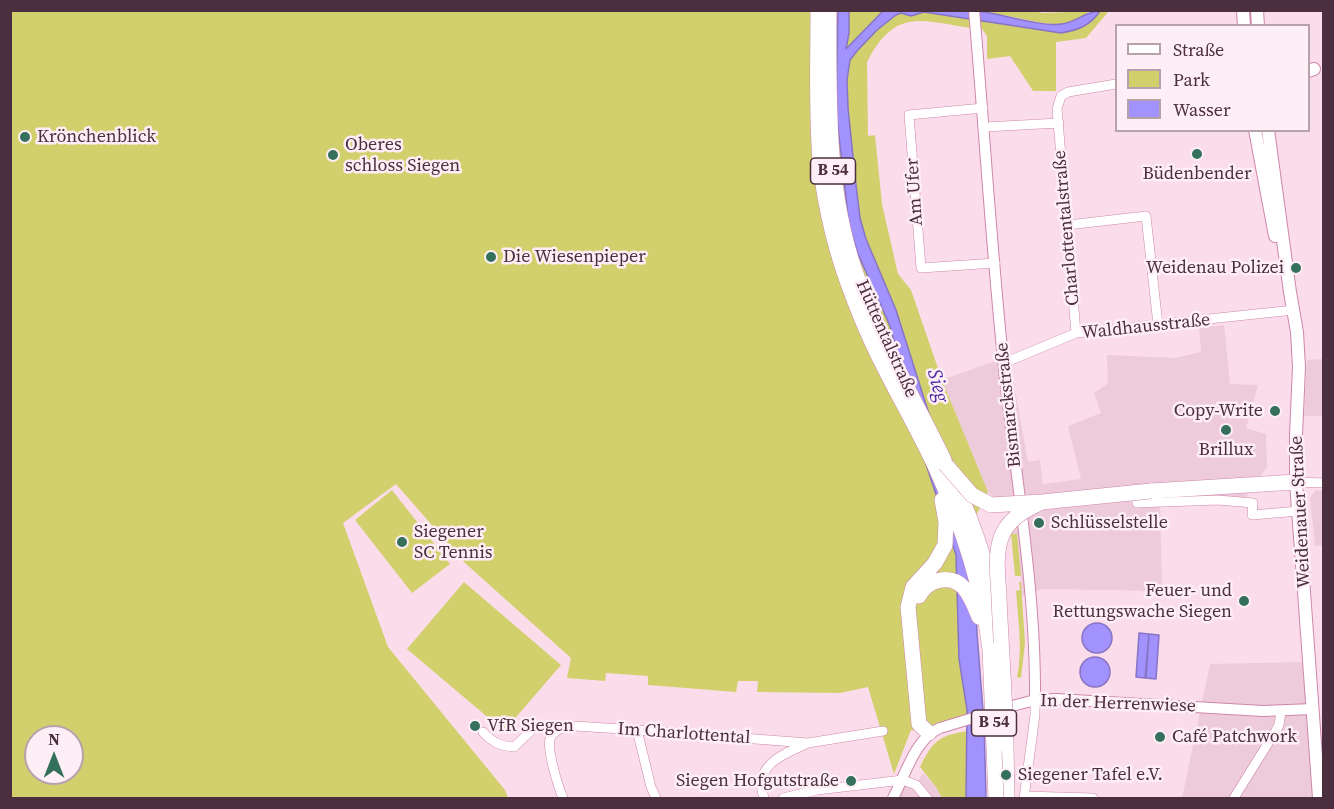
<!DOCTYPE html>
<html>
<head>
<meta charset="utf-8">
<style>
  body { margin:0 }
  #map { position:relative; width:1334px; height:809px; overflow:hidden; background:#fbdcea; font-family:"Source Serif 4",serif }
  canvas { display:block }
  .frame { position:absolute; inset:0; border:12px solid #4c2f3e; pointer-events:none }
  .legend { position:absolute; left:1115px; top:24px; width:195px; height:108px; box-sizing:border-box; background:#feeef5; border:2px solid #b7a2ac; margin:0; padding:8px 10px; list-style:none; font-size:18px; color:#4c2f3e }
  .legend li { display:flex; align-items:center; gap:12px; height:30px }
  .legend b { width:30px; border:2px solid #b7a2ac }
  .north { position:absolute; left:24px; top:725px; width:60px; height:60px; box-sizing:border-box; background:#feeef5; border:2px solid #b7a2ac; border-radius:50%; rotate:0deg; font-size:16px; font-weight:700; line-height:24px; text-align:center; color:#4c2f3e }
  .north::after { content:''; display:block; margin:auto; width:21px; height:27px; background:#34705b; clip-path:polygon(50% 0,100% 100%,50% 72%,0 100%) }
</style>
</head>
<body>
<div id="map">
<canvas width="1334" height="809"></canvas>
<div class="frame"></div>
<ul class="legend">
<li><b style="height:8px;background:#fff"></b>Straße</li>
<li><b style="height:16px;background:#d1d06d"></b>Park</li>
<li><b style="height:16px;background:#a192fd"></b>Wasser</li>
</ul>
<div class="north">N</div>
</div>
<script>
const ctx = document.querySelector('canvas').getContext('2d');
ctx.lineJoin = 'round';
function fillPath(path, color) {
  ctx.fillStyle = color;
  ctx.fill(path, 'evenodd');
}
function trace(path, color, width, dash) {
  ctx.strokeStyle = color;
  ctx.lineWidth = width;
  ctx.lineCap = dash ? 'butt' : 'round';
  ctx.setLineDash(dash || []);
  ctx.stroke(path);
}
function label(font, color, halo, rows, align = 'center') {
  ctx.font = font + ' "Source Serif 4",serif';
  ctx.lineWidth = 5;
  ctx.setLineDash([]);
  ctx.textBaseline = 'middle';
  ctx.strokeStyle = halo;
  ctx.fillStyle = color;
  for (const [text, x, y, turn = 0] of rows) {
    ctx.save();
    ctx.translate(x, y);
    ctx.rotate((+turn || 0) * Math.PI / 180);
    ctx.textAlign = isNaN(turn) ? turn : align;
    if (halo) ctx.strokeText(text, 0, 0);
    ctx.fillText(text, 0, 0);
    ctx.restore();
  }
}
fillPath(new Path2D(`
  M1224 325 1230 384 1258 385 1246 428 1266 434 1267 467 1244 500 1160 501 1162 591 1042 589 1022 596 1017 534H1011L1009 514 988 492 942 380 1009 356 1028 462 1040 460 1043 484 1081 479 1068 426 1101 413 1094 393 1108 383 1107 355 1175 358 1201 352 1199 328Z
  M1323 359V416H1304L1307 360Z
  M1316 490 1323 491 1324 545 1315 546 1310 498Z
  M1304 662 1323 765V798H1182L1210 664Z
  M923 773 936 787 942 798H893L903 780 916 785Z`), '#eecbdb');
fillPath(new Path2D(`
  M884 10C898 15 909 16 924 12L1061 33 1097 15 1100 11H1109L1086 38 1056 42V91H1033L1010 56 987 59V36L982 29C929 25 898 1 867 62L868 136 875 135 882 204 898 274 911 290 942 380 988 492 956 555 959 659 967 710V726L911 730 894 774 868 687 840 693 757 692 758 681H738L736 692 648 685V676L606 673 605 681 567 678 571 658 465 563 396 484 343 523 388 647 505 790 508 798H11V11ZM36 737H72V773H36Z
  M1024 10 1044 13 1089 11C1070 34 1032 20 1008 16 999 14 988 14 980 11Z
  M392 490 450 564 412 593 355 520Z
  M1011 534H1017L1021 576H1015Z
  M464 582 561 665 504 731 407 649Z
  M1019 582H1021L1025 643 1021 678 1017 677C1023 650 1018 619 1016 591L1020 590Z
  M967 731 966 798H942L936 787 920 767C933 741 938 736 967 731Z`), '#d1d06d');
const water = new Path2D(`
  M838 11H849V33L846 49 883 11C913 11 945 8 976 11 1001 13 1038 27 1062 24 1078 22 1085 11 1100 11 1090 26 1078 30 1061 33L924 12 911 16 901 13 896 15 877 30 857 51 850 60 847 80 848 108 856 185 860 218 866 239 896 310 974 556 977 633 984 723 986 798H966L967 710 959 659 956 555 926 464 890 326 858 254 849 225 836 109Z
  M1082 638a15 15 0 1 1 30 0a15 15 0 1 1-30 0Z
  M1139 633 1149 634 1145 678 1136 677Z
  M1149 634 1159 635 1156 679 1146 678Z
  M1080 672a15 15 0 1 1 30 0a15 15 0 1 1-30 0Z`);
fillPath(water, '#a192fd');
trace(water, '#8874c4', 1.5);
const minor = new Path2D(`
  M983 108 909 115 921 268 995 263
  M985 127 1059 123
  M1068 225 1146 216 1158 325
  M1076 333 1057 109 1061 96 1068 92 1116 84
  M1004 363 1076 333 1294 310
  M1296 482 1324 483
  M1137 488V503L1218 500 1253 503 1252 515 1299 511
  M560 729C556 731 551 734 550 739 547 751 558 786 563 798
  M637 730 651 787 656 798
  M483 732C492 742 500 746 514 747L535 727 560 729 575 726 637 730 808 743 883 731
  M1024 796 1093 798
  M764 798C753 765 782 755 806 744
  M783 798 817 790 903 780 916 785 927 798
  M1024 798 1035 715V700
  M1234 798 1275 732 1279 725 1281 711`);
const tertiary = new Path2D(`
  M974 10C985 136 992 262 1006 387 1018 492 1036 595 1035 700
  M893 798C905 776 915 738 940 728L1016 705 1035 700 1056 699 1263 711 1313 709`);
const secondary = new Path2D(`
  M1243 10 1244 26
  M1257 10 1258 26
  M1308 71 1314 69
  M1255 130 1275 236
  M1268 130 1290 292 1297 332 1299 367 1296 435V482L1319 798`);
const trunk = new Path2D(`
  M818 10C818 60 816 111 820 161 825 209 837 257 855 302 876 359 909 411 935 466 962 525 982 584 990 649
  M829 10C829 99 826 187 855 271 885 358 937 434 970 519 981 547 989 576 995 606
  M1151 491 1296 482
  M919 596C927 580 950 573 964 588 971 596 975 607 979 617
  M929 733 919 724 908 607 913 587 935 563 945 545 946 522 942 500
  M1006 745 1007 798`);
trace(minor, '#ce87ab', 10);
trace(tertiary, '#ce87ab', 12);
trace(secondary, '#ce87ab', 14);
trace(trunk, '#ce87ab', 16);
trace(minor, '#fff', 9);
trace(tertiary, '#fff', 10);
trace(secondary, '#fff', 12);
trace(trunk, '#fff', 15);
const trunkBridge = new Path2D(`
  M945 464 972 495 991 505 1042 502 1151 491
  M990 649 996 798
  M1006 745C1005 696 1001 646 999 597 998 576 994 552 1003 533 1011 517 1027 509 1042 502`);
trace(trunkBridge, '#ce87ab', 16, []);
trace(trunkBridge, '#fff', 15);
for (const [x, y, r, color] of [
  [25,137,6,"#34705b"],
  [1197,154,6,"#34705b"],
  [333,155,6,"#34705b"],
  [491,257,6,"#34705b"],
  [1296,268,6,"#34705b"],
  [1275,411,6,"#34705b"],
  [1226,430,6,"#34705b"],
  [1039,523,6,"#34705b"],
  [402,542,6,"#34705b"],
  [1244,601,6,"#34705b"],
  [475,726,6,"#34705b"],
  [1160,737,6,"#34705b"],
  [1006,775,6,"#34705b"],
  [851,781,6,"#34705b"]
]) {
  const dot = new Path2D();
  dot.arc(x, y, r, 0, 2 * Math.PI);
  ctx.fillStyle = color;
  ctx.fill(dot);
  trace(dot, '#feeef5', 2);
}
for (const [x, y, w] of [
  [833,171,45],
  [994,723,45]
]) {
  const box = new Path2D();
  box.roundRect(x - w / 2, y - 13, w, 26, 4.5);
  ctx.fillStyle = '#feeef5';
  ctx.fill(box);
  trace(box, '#4c2f3e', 1.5);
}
label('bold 16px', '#4c2f3e', null, [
  ["B 54",833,171],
  ["B 54",994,723]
]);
label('18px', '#4c2f3e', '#feeef5', [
  ["Krönchenblick",37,137],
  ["Oberes",345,145],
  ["schloss Siegen",345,166],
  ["Büdenbender",1197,174,"center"],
  ["Die Wiesenpieper",503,257],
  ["Weidenau Polizei",1284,268,"right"],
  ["Copy-Write",1263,411,"right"],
  ["Brillux",1226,450,"center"],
  ["Schlüsselstelle",1051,523],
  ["Siegener",414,532],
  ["SC Tennis",414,553],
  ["Feuer- und",1232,591,"right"],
  ["Rettungswache Siegen",1232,612,"right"],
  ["VfR Siegen",487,726],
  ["Café Patchwork",1172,737],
  ["Siegener Tafel e.V.",1018,775],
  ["Siegen Hofgutstraße",839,781,"right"]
], 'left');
label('18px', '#4c2f3e', '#feeef5', [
  ["Am Ufer",915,192,-94],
  ["Charlottentalstraße",1067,228,-95],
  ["Waldhausstraße",1146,327,-6],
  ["Hüttentalstraße",886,339,66],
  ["Bismarckstraße",1009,405,-96],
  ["Weidenauer Straße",1301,512,-93],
  ["In der Herrenwiese",1118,704,2],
  ["Im Charlottental",684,734,4]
]);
label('italic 20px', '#4d2ba5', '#feeef5', [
  ["Sieg",937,386,75]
]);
</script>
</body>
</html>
